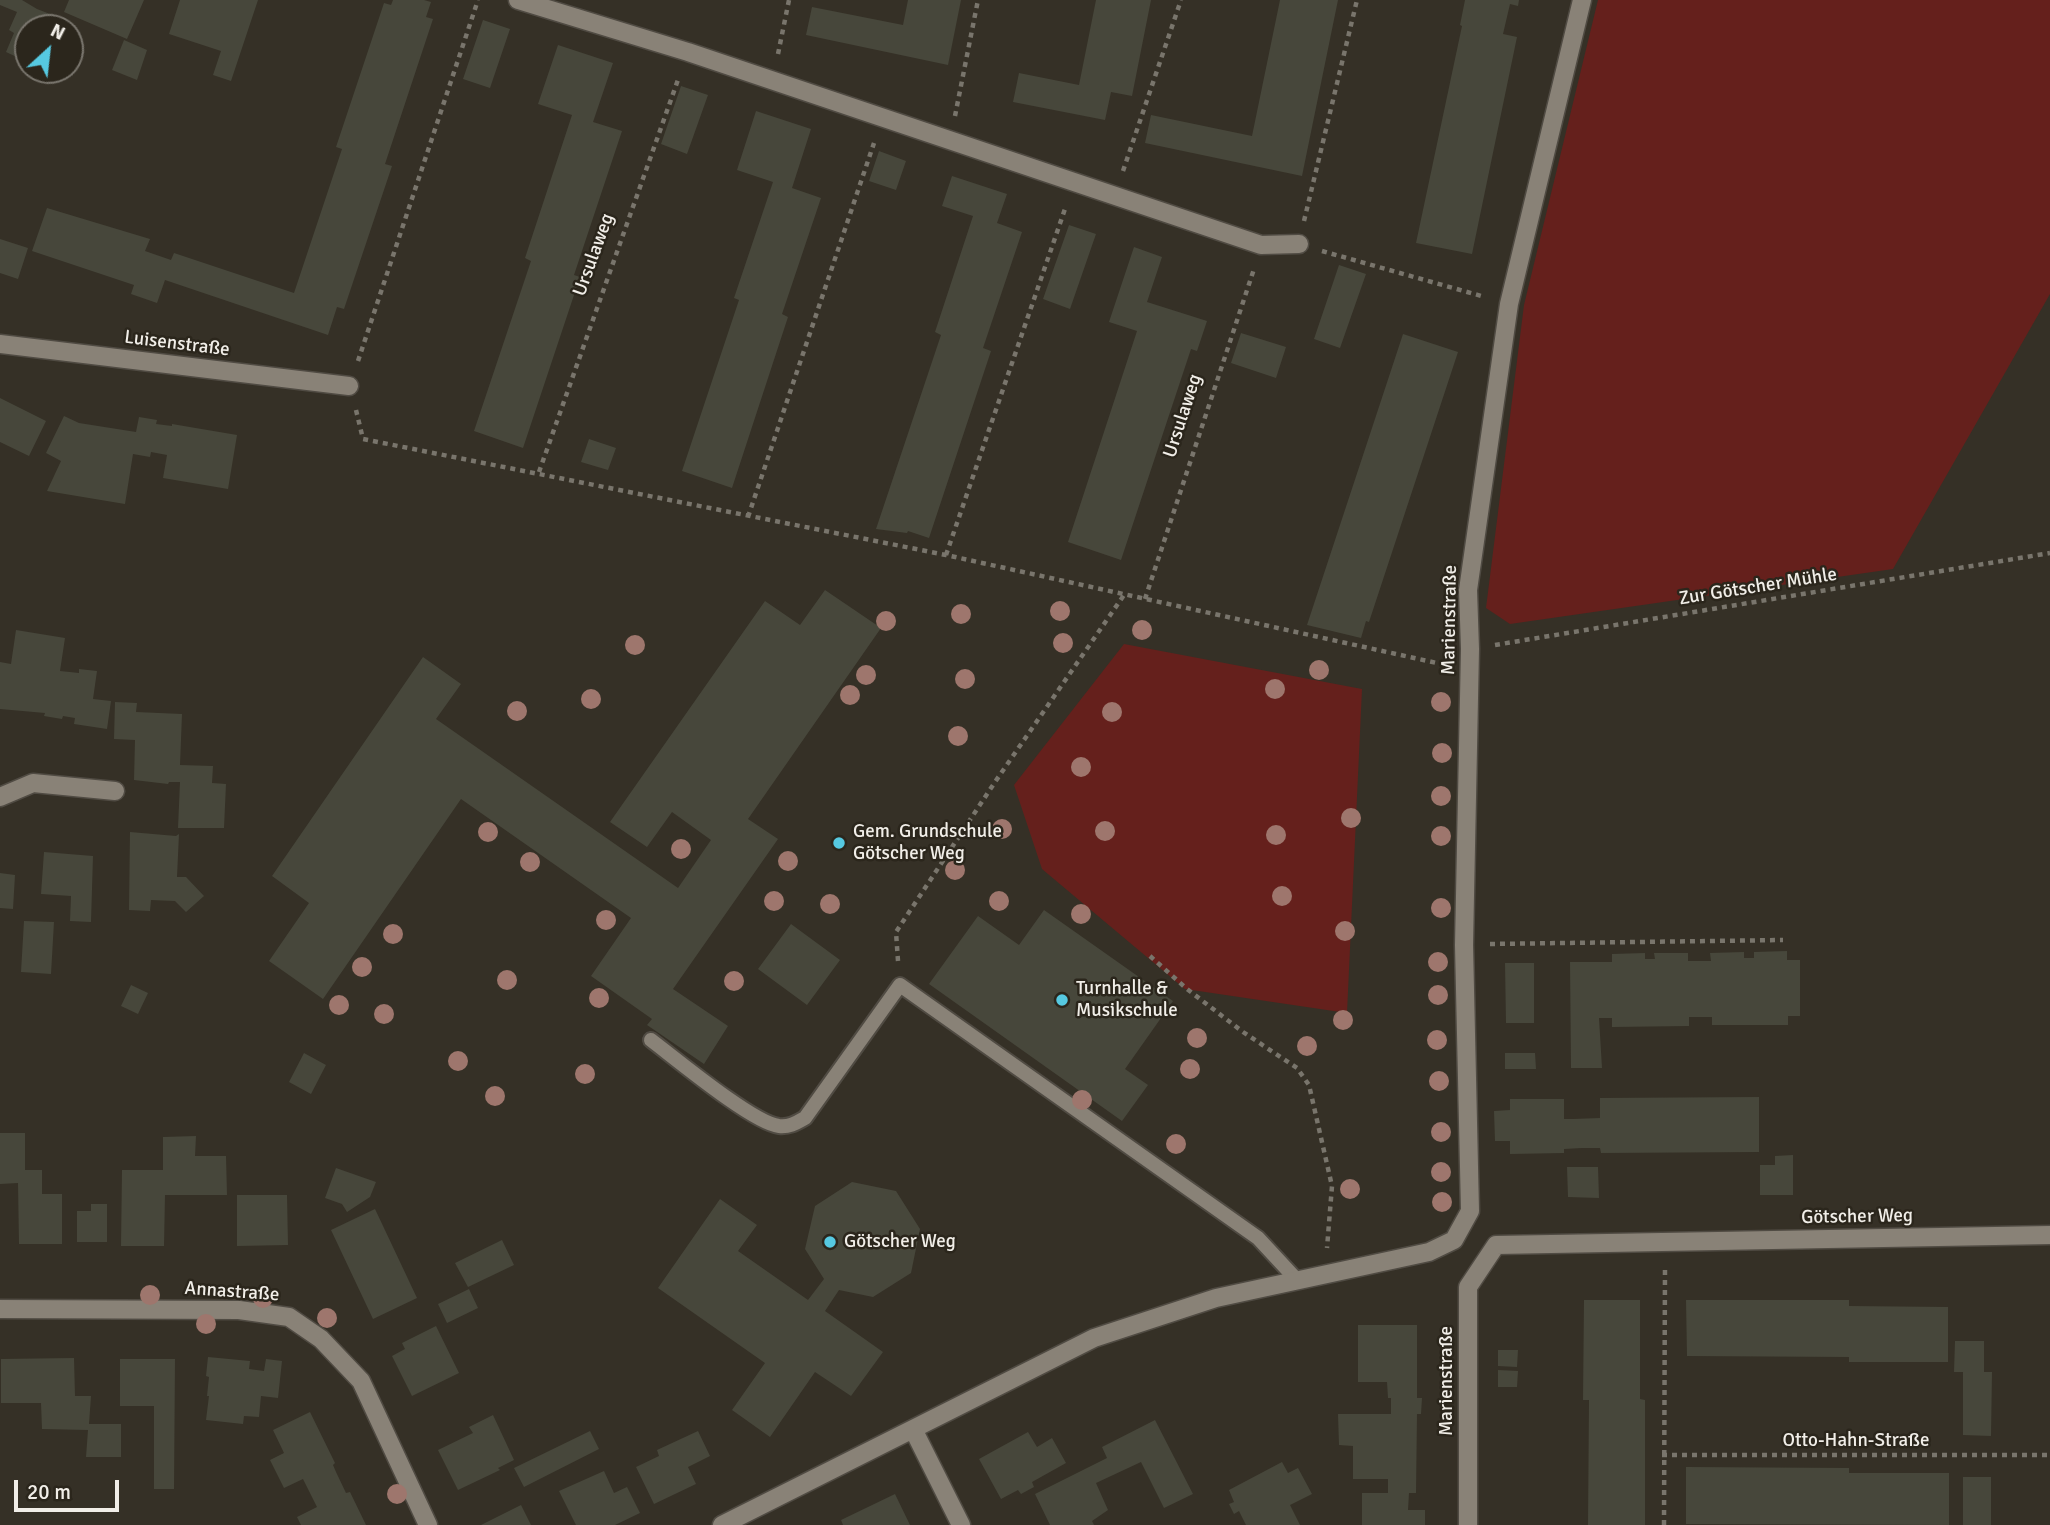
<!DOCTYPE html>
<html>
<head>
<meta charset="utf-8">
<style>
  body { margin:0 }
  #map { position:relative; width:2050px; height:1525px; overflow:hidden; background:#353026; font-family:Signika,sans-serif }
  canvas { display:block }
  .north { position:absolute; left:14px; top:14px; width:70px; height:70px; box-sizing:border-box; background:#2b261c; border:2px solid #7a766e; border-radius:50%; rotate:27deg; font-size:19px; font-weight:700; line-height:28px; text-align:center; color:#f1eee8 }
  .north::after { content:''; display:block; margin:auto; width:24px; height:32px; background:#56c9e1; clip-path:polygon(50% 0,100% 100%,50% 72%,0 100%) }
  .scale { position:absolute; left:14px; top:1480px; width:105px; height:32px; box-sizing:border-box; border:4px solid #f1eee8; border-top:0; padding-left:9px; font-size:21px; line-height:24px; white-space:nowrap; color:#f1eee8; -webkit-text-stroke:5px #2b261c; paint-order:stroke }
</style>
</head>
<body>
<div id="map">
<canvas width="2050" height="1525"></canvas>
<div class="north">N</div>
<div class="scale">20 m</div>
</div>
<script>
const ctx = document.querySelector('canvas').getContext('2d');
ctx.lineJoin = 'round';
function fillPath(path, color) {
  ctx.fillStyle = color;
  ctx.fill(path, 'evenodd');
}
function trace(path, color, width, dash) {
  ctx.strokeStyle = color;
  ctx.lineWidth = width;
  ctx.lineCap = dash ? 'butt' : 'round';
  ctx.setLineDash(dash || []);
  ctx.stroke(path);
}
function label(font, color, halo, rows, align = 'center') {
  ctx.font = font + ' Signika,sans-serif';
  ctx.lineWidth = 5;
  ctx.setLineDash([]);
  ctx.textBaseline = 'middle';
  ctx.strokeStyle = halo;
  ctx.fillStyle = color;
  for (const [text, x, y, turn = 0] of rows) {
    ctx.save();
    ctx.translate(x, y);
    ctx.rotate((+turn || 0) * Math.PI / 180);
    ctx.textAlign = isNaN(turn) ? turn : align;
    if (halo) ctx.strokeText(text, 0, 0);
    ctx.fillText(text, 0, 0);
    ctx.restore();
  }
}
fillPath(new Path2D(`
  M1598 0H2050V294L1893 569 1510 624 1486 608 1524 305Z
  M1124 644 1362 689 1347 1013 1185 989 1042 869 1014 785Z`), '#65201c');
fillPath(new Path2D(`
  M0 0H22L37 9 63 19 59 28H28V49L23 60 6 52 14 33 9 30 17 12 0 5Z
  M69 0H144L127 39 64 12Z
  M180 0H258L231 81 213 75 221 51 169 34Z
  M393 0H424L431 2 426 17 433 19 385 164 392 166 344 309 337 307 328 335 165 280 157 303 131 294 134 285 32 251 47 208 150 239 145 251 171 260 174 253 294 293 342 149 336 147 384 3 391 5Z
  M908 0H961L948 65 806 35 812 7 903 25Z
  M1096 0H1151L1132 96 1111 92 1105 120 1013 102 1019 73 1079 85Z
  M1280 0H1338L1302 176 1145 143 1151 115 1252 136Z
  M1465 0H1519L1518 6 1510 4 1503 34 1517 37 1472 254 1416 243 1462 26 1460 25Z
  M483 20 510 29 490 88 463 79Z
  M124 40 147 50 137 80 112 70Z
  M558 45 613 63 593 122 622 131 574 275 580 277 523 448 474 431 531 261 525 258 572 115 538 104Z
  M681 86 708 95 687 154 661 144Z
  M756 111 811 129 792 188 821 198 782 314 788 317 732 488 682 471 739 300 734 298 773 182 737 170Z
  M879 151 906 161 896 190 869 181Z
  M952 176 1007 194 997 223 1022 232 983 348 991 351 929 538 908 531 907 533 876 529 941 335 935 332 973 216 942 206Z
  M1069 225 1096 234 1070 309 1043 299Z
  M0 239 28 248 18 279 0 273Z
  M1134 247 1162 257 1147 302 1207 321 1197 351 1191 349 1121 560 1068 542 1137 331 1109 322Z
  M1339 265 1366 274 1340 348 1314 339Z
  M1241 333 1286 347 1276 378 1231 363Z
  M1403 334 1458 352 1369 622 1366 621 1361 638 1307 625Z
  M0 398 46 421 29 456 0 442Z
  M64 416 79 423 136 432 139 417 157 420 156 424 172 426V424L237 435 228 489 163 478 167 455 151 452 150 457 133 454 125 504 47 491 61 461 46 453Z
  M589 439 616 448 608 470 581 462Z
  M825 590 881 628 748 819 778 839 673 989 728 1026 704 1064 647 1025 652 1019 591 976 631 918 461 799 323 999 269 961 309 903 272 876 423 657 461 684 436 719 678 888 711 840 672 812 647 847 610 822 765 601 800 625Z
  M16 630 65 638 60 671 79 673V669L97 671 93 699 111 701 107 729 74 724 75 718 63 716 62 719 44 716 45 713 0 709V662L11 664Z
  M115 702 137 703 136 712 182 714 180 765 213 766 212 783 226 784 224 828H178L180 782H169L168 784 134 780 135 740 114 739Z
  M130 832 176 836 179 834 177 877H186L204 896 186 912 175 901 151 900 150 911 129 910Z
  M44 852 93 856 91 922 70 921 71 896 41 894Z
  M0 873 15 875 13 909 0 908Z
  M1044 910 1173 1001 1125 1069 1148 1085 1122 1121 929 984 978 916 1019 945Z
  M24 921 54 922 51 974 21 972Z
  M791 924 840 960 807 1005 758 969Z
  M1787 951V960H1800V1016H1788V1025H1712V1017H1689V1026L1612 1027V1018H1599L1602 1068H1571L1570 962H1612V954L1645 953V959H1655L1654 953H1688V961H1711L1710 953 1744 952V958H1754V952Z
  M1505 963H1534V1023H1506Z
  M131 985 148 993 138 1014 121 1006Z
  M304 1053 326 1065 311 1094 289 1082Z
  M1505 1053H1535L1536 1069H1505Z
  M1759 1097V1152L1601 1153 1600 1148H1582L1564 1149V1153L1510 1154V1141H1495L1494 1111 1510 1110V1099H1564V1119H1573L1600 1118V1098Z
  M0 1133H25V1170H42V1194H62V1244H19L18 1183 0 1184Z
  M196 1136 195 1156H226L227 1195H165L164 1246H121L122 1170H163V1137Z
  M1793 1155V1195H1760V1165H1775V1156Z
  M1567 1167H1598L1599 1198 1568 1197Z
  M336 1168 376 1182 370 1197 347 1212 342 1204 325 1198Z
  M852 1182 896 1191 920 1229 911 1273 873 1297 839 1290 825 1311 883 1352 851 1396 815 1372 770 1437 732 1410 765 1363 658 1288 720 1199 757 1225 738 1251 808 1300 824 1279 805 1249 815 1206Z
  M237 1195H287L288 1245 237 1246Z
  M91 1204H107V1242H77V1211H91Z
  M375 1209 417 1298 373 1319 331 1230Z
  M502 1240 514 1265 468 1287 455 1263Z
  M469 1289 478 1308 447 1323 438 1304Z
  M1584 1300H1640V1399L1645 1400V1525H1588L1589 1400H1583Z
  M1686 1300H1849V1306L1948 1307V1362H1849V1357L1687 1356Z
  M1358 1325H1417V1398H1422L1421 1414H1417L1416 1493H1409L1408 1510H1425V1525H1362V1493H1388V1479H1353V1446L1339 1445 1338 1414H1391V1398H1388L1387 1382H1358Z
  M436 1326 459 1373 412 1396 392 1356 405 1349 402 1343Z
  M1955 1341H1984V1372H1992L1991 1436 1963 1435V1372H1954Z
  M1498 1350H1518L1517 1367 1498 1366Z
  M208 1357 250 1361 249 1369 264 1371 266 1359 282 1361 278 1398 261 1396 259 1417 244 1416 243 1424 206 1420 209 1396H207L209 1377 206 1376Z
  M74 1358 75 1396H91L89 1424H121V1457H86L88 1430 42 1429 41 1403H1V1359Z
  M120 1359H175L174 1489H154V1406H120Z
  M1498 1370 1518 1371 1517 1387H1498Z
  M310 1412 335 1463 333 1465 336 1472 346 1493 350 1492 366 1525H301L297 1517 317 1507 303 1479 284 1488 270 1460 284 1453 273 1430Z
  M493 1415 514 1460 498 1468 500 1470 458 1490 438 1450 473 1433 469 1427Z
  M1155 1420 1193 1494 1164 1508 1141 1462 1096 1483 1108 1510 1092 1521 1094 1525H1050L1035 1494 1107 1458 1102 1447Z
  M590 1431 599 1449 524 1487 514 1468Z
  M698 1431 710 1456 688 1467 696 1484 654 1504 636 1467 659 1456 657 1450Z
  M1028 1432 1037 1447 1052 1438 1066 1463 1032 1482 1034 1487 1021 1494 1018 1490 1001 1499 979 1459Z
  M1282 1462 1288 1473 1298 1468 1312 1494 1290 1505 1300 1525H1246L1239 1511 1234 1514 1229 1504 1234 1502 1229 1490Z
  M1686 1467 1849 1468V1473H1949V1525L1686 1524Z
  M604 1471 614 1493 627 1487 640 1513 615 1525H576L559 1491Z
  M1963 1477H1991V1525H1963Z
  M895 1494 910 1525H843L841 1520Z
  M521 1505 531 1525H481Z`), '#47473b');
const lane = new Path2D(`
  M651 1040C676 1059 753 1123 779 1126 790 1127 796 1123 805 1118L900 985 1258 1238 1296 1279`);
const street = new Path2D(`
  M518 0 688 52 1261 245 1299 244
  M0 344 349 386
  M0 797 33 783 115 791
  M0 1309 239 1310 289 1317 321 1339 361 1381 428 1525
  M913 1429 961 1525
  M722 1525 1094 1338 1216 1298 1429 1252 1454 1240 1470 1211 1464 945 1470 649 1468 590 1509 304 1582 0
  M1468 1525V1287L1496 1245 2050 1235`);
trace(lane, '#504b43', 18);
trace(street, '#504b43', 21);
trace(new Path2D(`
  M778 54 789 0
  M955 116 978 0
  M1123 171 1181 0
  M1304 221 1357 0
  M1322 251 1485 297
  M358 361 478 0
  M356 410 363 439 946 555 1446 665
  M539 472 679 77
  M748 517 874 143
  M946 555 1066 206
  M1145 599 1254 269
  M1495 645 2050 553
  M1490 944 1783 940
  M1150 956 1187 989 1243 1032 1297 1068 1309 1085 1332 1186 1327 1248
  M898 961 896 932 995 782 1124 595
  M1662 1455H2050
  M1664 1525 1665 1267`), '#79756c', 4.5, [5, 5]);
trace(lane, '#898277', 14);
trace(street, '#898277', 18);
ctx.fillStyle = '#9e766d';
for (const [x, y] of [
  [1060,611],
  [961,614],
  [886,621],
  [1142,630],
  [1063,643],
  [635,645],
  [1319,670],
  [866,675],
  [965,679],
  [1275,689],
  [850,695],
  [591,699],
  [1441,702],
  [517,711],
  [1112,712],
  [958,736],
  [1442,753],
  [1081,767],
  [1441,796],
  [1351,818],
  [1002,829],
  [1105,831],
  [488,832],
  [1276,835],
  [1441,836],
  [681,849],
  [788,861],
  [530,862],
  [955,870],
  [1282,896],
  [774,901],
  [999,901],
  [830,904],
  [1441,908],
  [1081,914],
  [606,920],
  [1345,931],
  [393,934],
  [1438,962],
  [362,967],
  [507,980],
  [734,981],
  [1438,995],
  [599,998],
  [339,1005],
  [384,1014],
  [1343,1020],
  [1197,1038],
  [1437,1040],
  [1307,1046],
  [458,1061],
  [1190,1069],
  [585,1074],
  [1439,1081],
  [495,1096],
  [1082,1100],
  [1441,1132],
  [1176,1144],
  [1441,1172],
  [1350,1189],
  [1442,1202],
  [150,1295],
  [263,1298],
  [327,1318],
  [206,1324],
  [397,1494]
]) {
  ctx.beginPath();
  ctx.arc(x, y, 10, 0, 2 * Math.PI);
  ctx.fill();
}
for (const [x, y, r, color] of [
  [839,843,7,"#56c9e1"],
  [1062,1000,7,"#56c9e1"],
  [830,1242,7,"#56c9e1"]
]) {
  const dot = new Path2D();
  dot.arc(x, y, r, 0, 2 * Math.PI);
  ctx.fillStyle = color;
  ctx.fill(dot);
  trace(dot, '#2b261c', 2.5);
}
label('19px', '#f1eee8', '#2b261c', [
  ["Ursulaweg",594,255,-70],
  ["Luisenstraße",177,344,7],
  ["Ursulaweg",1183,416,-72],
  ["Zur Götscher Mühle",1758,587,-9],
  ["Marienstraße",1450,620,-89],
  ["Götscher Weg",1857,1217,-1],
  ["Annastraße",232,1292,4],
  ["Marienstraße",1447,1381,-90],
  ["Otto-Hahn-Straße",1856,1441]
]);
label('19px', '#f1eee8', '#2b261c', [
  ["Gem. Grundschule",853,832],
  ["Götscher Weg",853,854],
  ["Turnhalle &",1076,989],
  ["Musikschule",1076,1011],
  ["Götscher Weg",844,1242]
], 'left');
</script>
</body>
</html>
